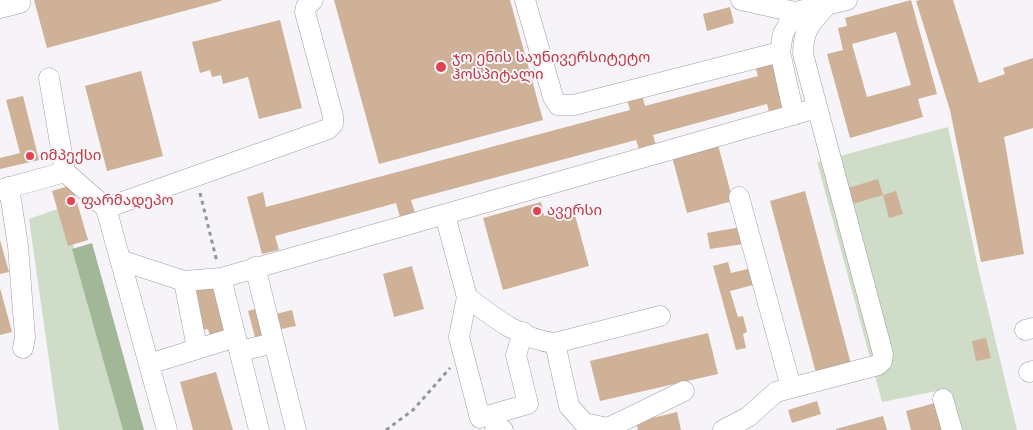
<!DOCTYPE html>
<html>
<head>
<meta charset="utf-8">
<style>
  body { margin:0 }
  canvas { display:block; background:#f6f4f9 }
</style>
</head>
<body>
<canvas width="1033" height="430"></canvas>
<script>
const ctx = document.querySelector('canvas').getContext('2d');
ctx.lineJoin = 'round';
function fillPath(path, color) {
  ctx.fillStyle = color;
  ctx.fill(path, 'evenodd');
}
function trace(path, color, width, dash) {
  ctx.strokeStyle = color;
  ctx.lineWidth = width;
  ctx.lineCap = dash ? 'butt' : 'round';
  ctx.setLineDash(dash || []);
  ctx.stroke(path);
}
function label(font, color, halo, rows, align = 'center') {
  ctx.font = font + ' "Noto Sans","Noto Sans Georgian",sans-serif';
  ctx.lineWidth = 4;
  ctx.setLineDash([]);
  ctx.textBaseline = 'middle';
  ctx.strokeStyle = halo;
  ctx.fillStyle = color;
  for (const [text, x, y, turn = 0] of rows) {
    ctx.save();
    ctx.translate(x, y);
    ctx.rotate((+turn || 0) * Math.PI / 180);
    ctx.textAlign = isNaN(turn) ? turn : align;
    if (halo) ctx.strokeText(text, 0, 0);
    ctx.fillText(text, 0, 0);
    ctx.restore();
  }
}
fillPath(new Path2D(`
  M948 127 978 268 1017 430H960L947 389 882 402 817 162Z
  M63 207 123 430H59L29 219Z`), '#cedcc8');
fillPath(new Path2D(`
  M92 243 144 430H123L72 249Z`), '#a2b798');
fillPath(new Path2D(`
  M34 0H221V1L47 48Z
  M334 0H510L543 120 379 164Z
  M911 0 937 94 918 99 923 117 850 138 827 54 843 50 838 28 847 26 845 18ZM896 32 911 85 867 97 852 44Z
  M920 0H953L979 83 1005 74 1003 68 1033 58V128L1004 137 1024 254 981 262 950 110 916 1Z
  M730 7 734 23 707 31 703 14Z
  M280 20 302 108 259 119 248 77 223 84 221 75 212 77 210 70 200 73 192 42Z
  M771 55 787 115 771 120 767 104 653 135 657 149 640 153 636 140 411 200 415 213 400 217 396 203 275 236 279 250 262 254 247 197 263 192 266 207 630 110 626 96 641 92 645 106 758 76 753 60Z
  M141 71 163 156 107 171 85 86Z
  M23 96 39 160 0 169V158L20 153 6 100Z
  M717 141 733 201 687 213 671 153Z
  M878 179 883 195 896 191 903 214 889 218 883 195 852 204 848 188Z
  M72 185 88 240 68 246 52 191Z
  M805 191 851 364 816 373 770 201Z
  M541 202 544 216 573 208 589 266 503 290 483 218Z
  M741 227 744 244 710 249 707 233Z
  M0 240 9 272 0 274Z
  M728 262 731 273 752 268 757 284 730 291 738 317 743 316 747 332 743 334 746 348 736 350 713 266Z
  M412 266 424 309 394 317 383 274Z
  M218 283 230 331 210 336 208 329 200 331 189 290Z
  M0 288 12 332 0 335Z
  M259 308 266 334 255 337 248 311Z
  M292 310 296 326 276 330 272 315Z
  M708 333 718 374 600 401 590 361Z
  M986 338 991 358 976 361 972 341Z
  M216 372 233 430H193L180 382Z
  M817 401 821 414 792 423 788 410Z
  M935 403 942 430H911L906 411Z
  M677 412 681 430H638L636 422Z
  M883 416 887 430H836V429Z`), '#ceb196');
const minor = new Path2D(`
  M525 0 553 97 558 105H574L780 52
  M741 0 795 12 847 0
  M0 8 20 3
  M49 78 65 172
  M794 115 780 52 783 34 795 12
  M9 187 18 246 25 337 23 348
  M0 190 65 172 106 208
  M739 197 791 387
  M106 208 328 129 333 124V116L305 12 306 7 313 0
  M106 208 167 430
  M445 215 467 297
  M120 260 184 281 221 278 817 108
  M255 267 296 430
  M221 278 259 430
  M184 281 197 348
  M1025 330 1033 328
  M523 332 516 355 528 404 480 418 459 337 467 297C493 317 522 340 555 343L660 316
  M555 343 569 406 584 423 608 428 684 391
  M240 351 274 343
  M149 364 236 337
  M1029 372 1033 371
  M943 399 952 430
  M495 430H503
  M723 430 748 417 776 392 878 365 882 361 883 354 803 54C803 29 811 23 827 5`);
trace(minor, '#9f9da2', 21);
trace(new Path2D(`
  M200 193 217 262
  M386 430 413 410 450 368`), '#969598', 3, [4, 4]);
trace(minor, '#fff', 20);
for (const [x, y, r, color] of [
  [441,67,6,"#e0444e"],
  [30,156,5,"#e0444e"],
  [71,201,5,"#e0444e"],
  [537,211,5,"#e0444e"]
]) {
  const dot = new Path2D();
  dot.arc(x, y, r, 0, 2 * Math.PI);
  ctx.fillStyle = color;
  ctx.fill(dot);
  trace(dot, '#f6f4f9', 2);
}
label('15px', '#be3a42', '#f6f4f9', [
  ["ჯო ენის საუნივერსიტეტო",452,58],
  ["ჰოსპიტალი",452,75],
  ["იმპექსი",40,156],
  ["ფარმადეპო",81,201],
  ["ავერსი",547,211]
], 'left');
</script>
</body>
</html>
